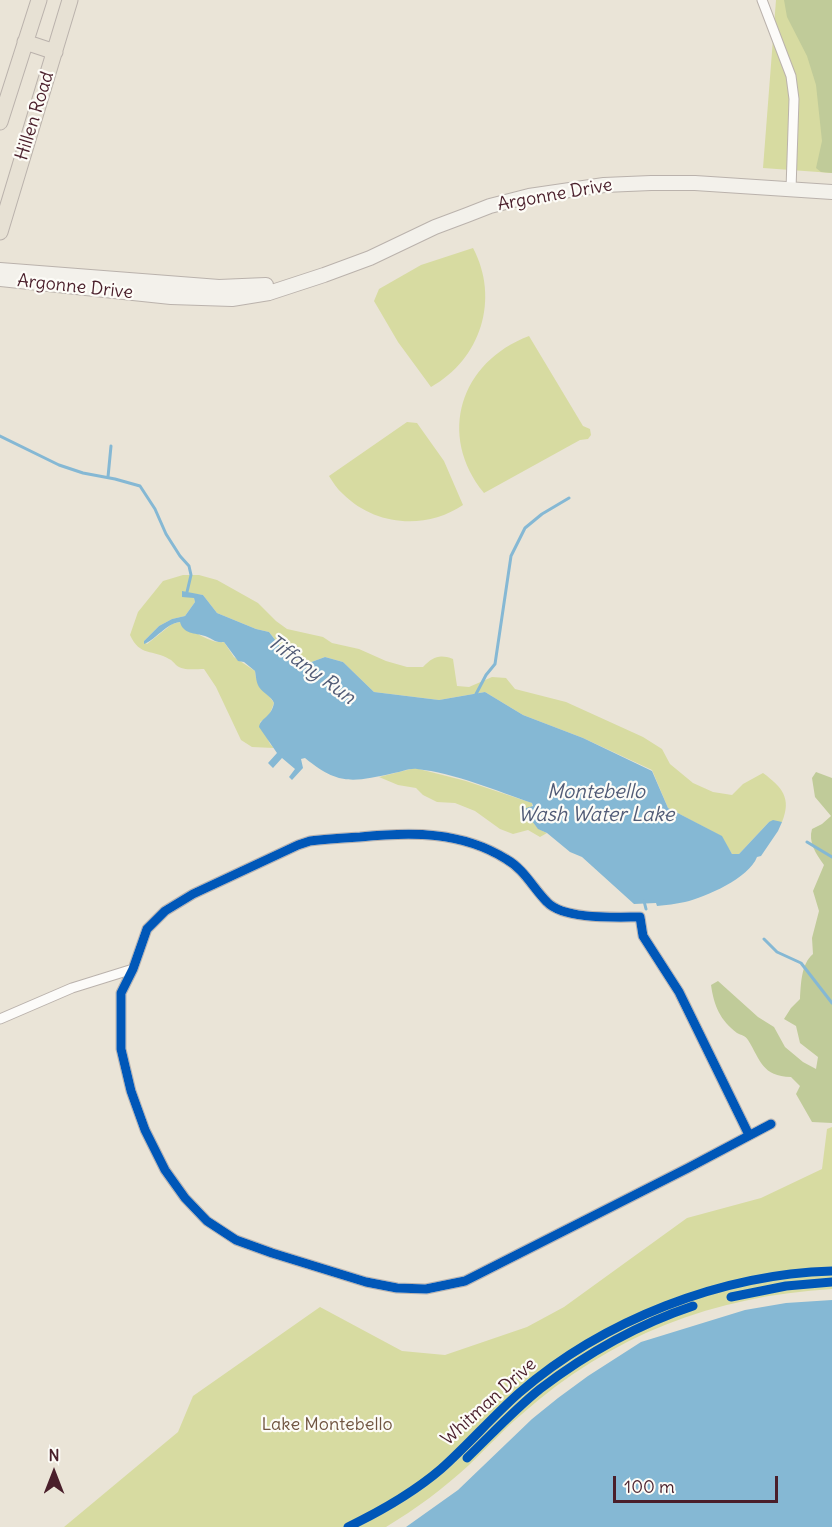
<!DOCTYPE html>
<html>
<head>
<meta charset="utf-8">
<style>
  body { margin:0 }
  #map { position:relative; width:832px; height:1527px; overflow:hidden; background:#eae4d7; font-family:Delius,sans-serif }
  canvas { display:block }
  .north { position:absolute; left:24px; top:1443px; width:60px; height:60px; -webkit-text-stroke:4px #fdfcf7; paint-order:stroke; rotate:0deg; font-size:16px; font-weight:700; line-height:24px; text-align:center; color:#4a1f2b }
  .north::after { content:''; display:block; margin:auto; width:21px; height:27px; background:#4a1f2b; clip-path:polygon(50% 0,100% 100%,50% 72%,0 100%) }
  .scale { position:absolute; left:613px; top:1476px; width:165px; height:27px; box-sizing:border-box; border:3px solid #4a1f2b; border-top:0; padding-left:8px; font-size:18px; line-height:21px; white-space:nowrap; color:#4a1f2b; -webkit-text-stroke:4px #fdfcf7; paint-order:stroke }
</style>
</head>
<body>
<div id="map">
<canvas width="832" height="1527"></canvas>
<div class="north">N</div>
<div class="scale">100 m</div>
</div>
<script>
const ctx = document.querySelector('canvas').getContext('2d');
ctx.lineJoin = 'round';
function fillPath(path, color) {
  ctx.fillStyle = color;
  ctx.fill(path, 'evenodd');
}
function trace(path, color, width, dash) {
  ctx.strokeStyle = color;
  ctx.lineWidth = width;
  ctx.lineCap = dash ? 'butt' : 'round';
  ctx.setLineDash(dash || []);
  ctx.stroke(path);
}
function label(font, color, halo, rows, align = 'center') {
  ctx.font = font + ' Delius,sans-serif';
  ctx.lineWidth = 4.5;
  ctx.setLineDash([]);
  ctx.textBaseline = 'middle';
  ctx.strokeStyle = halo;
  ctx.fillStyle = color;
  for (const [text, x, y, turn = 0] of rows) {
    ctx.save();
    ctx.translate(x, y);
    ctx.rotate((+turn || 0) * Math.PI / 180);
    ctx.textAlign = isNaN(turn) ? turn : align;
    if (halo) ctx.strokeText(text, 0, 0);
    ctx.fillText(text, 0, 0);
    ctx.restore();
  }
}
fillPath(new Path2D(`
  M776 0H832V173L763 168Z
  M473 248C500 299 481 359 431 387L398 342 374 301 379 289 421 265Z
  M529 336 583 426 590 429 591 435 588 439 580 440 484 493C437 435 460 362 529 336Z
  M407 422 417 423 444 461 463 505C426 530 375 526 343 494 337 489 333 482 329 476Z
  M183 575H199L217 580 258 603 276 621 287 629 323 637 332 643 359 649 386 661 407 667H423C433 657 439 654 453 659L457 686 469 687 492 677 506 678 515 689 566 702 643 737 662 749 670 764 693 783 713 792 732 795 743 784 763 773C782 787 792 798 782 822H769L739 854H732L721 836 668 808 652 770 583 738 523 715 485 692 439 700 374 692 343 662 325 657 306 664 290 659 269 632 256 629 217 613 203 595 196 594 194 597 195 602 185 616 172 619 159 626 144 641 147 644 172 624 180 622C192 630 210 644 224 642L234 657 255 671 256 678 274 703 269 716 260 722 270 744 274 748 252 747 241 740 216 687 204 669C195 669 183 671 176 665 174 663 172 660 169 659 153 649 140 657 130 635L138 612 163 581Z
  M415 768 466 781 532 803C533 819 529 825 547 833L540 837 528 830 513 834 500 829 475 811 455 803 437 802 423 795 416 788 398 785 379 777Z
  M832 1127V1289C714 1296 611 1335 522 1414 503 1430 487 1448 469 1465 444 1488 416 1509 386 1527H64L178 1432 193 1396 320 1307 402 1351 445 1355 527 1327 564 1307 687 1218 761 1198 822 1169 827 1129Z`), '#d7dba1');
fillPath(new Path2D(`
  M784 0H832V173L821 172 816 168 822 141 816 85 807 56 787 17Z
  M816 772 832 778V1123L812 1122 796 1094 800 1086 791 1077C762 1076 761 1061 748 1040 746 1036 741 1035 737 1033 720 1020 714 1006 711 985L718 981 758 1017 774 1027 785 1047 803 1062 816 1069 818 1057 800 1043 796 1026 784 1019 791 1008 800 999C801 984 801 964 813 954L812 938 819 911 813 891 824 865C816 854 808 842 812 829L822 824 831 816 815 797 812 778Z`), '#c0cb99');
fillPath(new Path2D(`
  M182 591 203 595 217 613 256 629 269 632 290 659 306 664 325 657 343 662 374 692 439 700 485 692 523 715 583 738 652 771 668 808 722 836 732 854H739L769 822 773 820 782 822 778 831 761 856 757 857C749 878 706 897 685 902 676 904 666 905 657 906L656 903 634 904 582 857 570 852 547 833 538 829 532 821 523 818 521 813 523 809 533 806 532 803C497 791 454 773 417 769 410 768 401 772 394 773 353 782 339 786 305 758L301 759 303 768 292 780 289 777 295 769 282 758 273 768 268 763 277 753 259 727C261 717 271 718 274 703 271 696 264 694 259 687 256 682 256 676 255 671L244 662 238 661 224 642C215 643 213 639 205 636 195 633 183 634 180 622 165 624 157 639 144 644V641L159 626 172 619 185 616 195 602 194 598 182 597Z
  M832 1300V1527H406L458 1490 532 1419 558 1398 588 1376 641 1342 745 1310 786 1303Z`), '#85b8d4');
trace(new Path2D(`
  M0 436 59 465 83 473 115 479 140 486 155 509 166 534 180 556 189 566 191 575 187 592
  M108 477 111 446
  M475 696 486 675 495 664 511 556 525 528 542 514 569 498
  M807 842 832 857
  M644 901 646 909
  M764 939 777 952 801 963 832 1003`), '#85b8d4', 3);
const street = new Path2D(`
  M762 0 791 76 794 99 791 189
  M0 1019 72 988 133 969
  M749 1135 679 992 643 936 640 917C616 917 564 920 547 902 533 888 524 869 506 859 461 831 411 832 360 837 343 838 326 839 310 841L298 845 193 894 165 911 147 929 133 969 121 993V1049L131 1091 145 1130 165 1170 185 1198 207 1221 236 1240 272 1253 366 1282 397 1288 426 1289 465 1281 688 1168 771 1124`);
const secondary = new Path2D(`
  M0 270 219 287 266 285
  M0 279 171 297 232 299 269 293 324 275 370 258 435 227 467 215 490 206 529 196 604 185 651 183H695L832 192`);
const primary = new Path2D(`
  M25 42 55 52
  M0 122 39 0
  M0 232 70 0`);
trace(street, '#bab2ac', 11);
trace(secondary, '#bab2ac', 16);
trace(primary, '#bab2ac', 17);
trace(street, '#fcfbf9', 9);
trace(secondary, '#f3f1eb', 14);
trace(primary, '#e7e1d4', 15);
trace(new Path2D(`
  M749 1135 679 992 643 936 640 917C616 917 564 920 547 902 533 888 524 869 506 859 461 831 411 832 360 837 343 838 326 839 310 841L298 845 193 894 165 911 147 929 133 969 121 993V1049L131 1091 145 1130 165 1170 185 1198 207 1221 236 1240 272 1253 366 1282 397 1288 426 1289 465 1281 688 1168 771 1124
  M731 1297 786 1286 832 1282
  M467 1458C491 1435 514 1410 540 1389 586 1354 639 1324 693 1306
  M348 1527C381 1511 413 1493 441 1469 468 1445 492 1417 519 1393 603 1320 722 1274 832 1271`), '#0057b8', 9);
label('18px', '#4a1f2b', '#fdfcf7', [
  ["Hillen Road",35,116,-73],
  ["Argonne Drive",555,195,-10],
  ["Argonne Drive",75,287,6],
  ["Whitman Drive",489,1402,-42]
]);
label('18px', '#705541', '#fdfcf7', [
  ["Lake Montebello",327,1425]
]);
label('italic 20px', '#515b76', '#fdfcf7', [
  ["Tiffany Run",311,670,36],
  ["Montebello",596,792],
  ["Wash Water Lake",596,815]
]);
</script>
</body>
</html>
